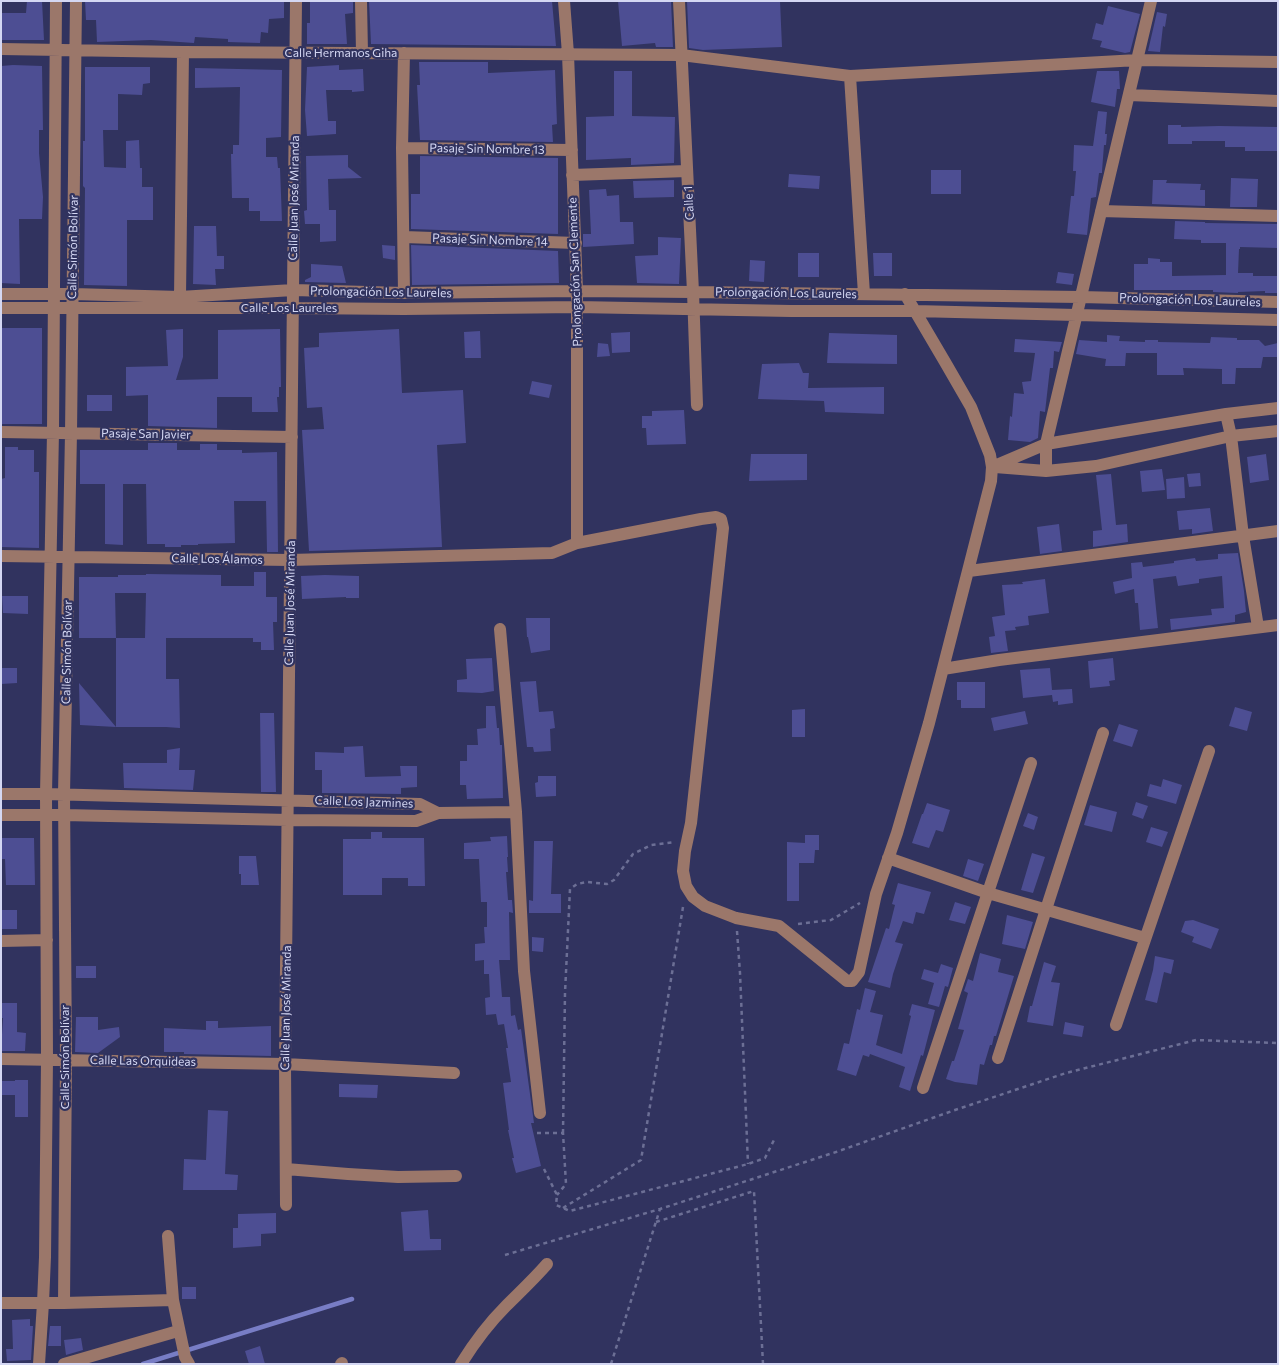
<!DOCTYPE html>
<html>
<head>
<meta charset="utf-8">
<style>
  body { margin:0 }
  #map { position:relative; width:1279px; height:1365px; overflow:hidden; background:#31335f; font-family:Commissioner,sans-serif }
  canvas { display:block }
  .frame { position:absolute; inset:0; border:2px solid #d4d7f3; pointer-events:none }
</style>
</head>
<body>
<div id="map">
<canvas width="1279" height="1365"></canvas>
<div class="frame"></div>
</div>
<script>
const ctx = document.querySelector('canvas').getContext('2d');
ctx.lineJoin = 'round';
function trace(path, color, width, dash) {
  ctx.strokeStyle = color;
  ctx.lineWidth = width;
  ctx.lineCap = dash ? 'butt' : 'round';
  ctx.setLineDash(dash || []);
  ctx.stroke(path);
}
function fillPath(path, color) {
  ctx.fillStyle = color;
  ctx.fill(path, 'evenodd');
}
function label(font, color, halo, rows, align = 'center') {
  ctx.font = font + ' Commissioner,sans-serif';
  ctx.lineWidth = 4.5;
  ctx.setLineDash([]);
  ctx.textBaseline = 'middle';
  ctx.strokeStyle = halo;
  ctx.fillStyle = color;
  for (const [text, x, y, turn = 0] of rows) {
    ctx.save();
    ctx.translate(x, y);
    ctx.rotate((+turn || 0) * Math.PI / 180);
    ctx.textAlign = isNaN(turn) ? turn : align;
    if (halo) ctx.strokeText(text, 0, 0);
    ctx.fillText(text, 0, 0);
    ctx.restore();
  }
}
trace(new Path2D(`
  M143 1364 352 1299`), '#787dc5', 4.5);
fillPath(new Path2D(`
  M27 1H42L44 40H1V13H26Z
  M85 1H284V18L269 19 268 33 261 32 260 43 228 42V39L195 37 194 43 151 40 97 42 96 20H86Z
  M310 1H353V13L345 14 347 44H307V23H310Z
  M369 1H552L556 46 371 44Z
  M618 1H671L673 47H656L655 43 622 46Z
  M687 1H780L782 47 703 50 689 48Z
  M1108 6 1140 14 1130 52 1125 53 1100 47 1102 41 1092 39 1096 23 1103 25Z
  M1157 12 1167 14 1165 27 1163 26 1160 52 1148 51Z
  M419 62H488V73L555 70 557 124 552 125 553 142 420 140 417 85H420Z
  M13 65 42 66 43 130H39V153L43 197 42 219H19L20 284 1 283V66Z
  M339 65V70L363 69 364 91 352 92V90H326L328 121H336V134L307 136 305 110 307 67Z
  M85 67H150V83L143 84 142 95 118 94V130H103L104 167 126 168V141L139 140 140 168H142V187H153V220H127V286L84 285 85 188 83 186V141H85Z
  M195 68 282 70 281 137 266 138V157H277L278 168H280L282 221H260V211H249V198H232L231 154H233V145H239L240 87 195 88Z
  M614 71H632V116L675 117 674 163 631 165V158L586 160V117L614 116Z
  M1097 71H1119L1120 89H1117L1115 107 1091 102Z
  M1098 111 1107 112 1105 134H1107L1106 145H1104L1102 171V173H1099L1096 197 1091 198 1087 235 1067 233 1071 196H1074L1076 171H1073L1074 145 1093 146Z
  M1168 125H1181V127L1219 126 1278 127V151H1245V147H1225V141H1192V144H1168Z
  M348 155V167L362 178 328 179 329 210H336V241L320 242V224H305L304 211 307 210 306 156Z
  M420 156 558 158V234L411 229V194H420Z
  M931 170H961V194H931Z
  M789 174 820 176 819 189 788 187Z
  M1231 178 1258 179 1257 207H1230Z
  M674 180V197L634 198 633 181Z
  M1153 180H1167L1166 183 1201 184 1200 190H1205V206L1152 204Z
  M606 189 607 196 619 195 620 222H633L634 244 583 247V234H591L589 190Z
  M1175 221 1205 222V223L1278 224V248L1240 247V249H1239L1238 273H1253V276H1278V293H1265V291L1238 292V293L1213 292V290H1134V264H1148V258L1160 259V262H1172V276L1226 275V243H1201V240L1174 239Z
  M194 226H216L217 256H224V269H215L216 285 193 284Z
  M658 237 681 238 679 284 637 283 635 256 658 255Z
  M382 245 395 246V260L383 258Z
  M411 245 558 251 559 283 412 285Z
  M798 253H819V277H798Z
  M873 253H892V276H874Z
  M750 260 765 261 764 282 749 281Z
  M311 264 342 266 346 283 305 282V280L311 277Z
  M1058 272 1074 274 1072 285 1056 283Z
  M1 328H42V424H1Z
  M183 329V357L176 380 218 379V330L280 329 281 387H279V397H277L278 412H252V397H217V428L148 426V395L126 396V367L168 366 166 330Z
  M399 329 402 393 463 390 466 443 437 445 442 547 309 551 302 430 324 429 322 407 307 408 304 348 319 347V333Z
  M480 331 481 358H465L464 332Z
  M630 332V352L612 353 611 333Z
  M829 333 897 335V364L827 363Z
  M1107 335 1120 336 1119 341 1145 342V340H1158V342L1210 343 1211 337 1237 338V340H1259L1265 346 1278 343V357H1263L1261 368H1236L1235 384H1222V369L1183 368 1184 375H1157V353H1126L1125 366H1105L1106 359 1076 354 1079 340 1107 342Z
  M1015 339 1062 342 1059 352 1054 351 1053 368H1050L1045 412 1040 411 1038 438 1030 442 1008 440 1010 416 1012 417 1014 393 1024 394 1022 382 1031 381 1035 353 1014 352Z
  M598 343 608 344 610 356 597 357Z
  M799 363 803 373H809L808 388 884 387V414L825 412 824 401 758 399 762 364Z
  M532 381 552 385 549 398 529 394Z
  M87 395H112V411H87Z
  M684 410 686 444 647 445 646 428H642V416H652V411Z
  M148 443H177V450H200V444H217V450H242V453L277 452 278 552H267L266 501H234L235 543 198 544V545H181V547H165V544H147L146 484H123V545L105 544V484H80V450H148Z
  M5 447H18V450H34V472H39V548L1 547V479L5 478Z
  M751 454H807V480L749 481Z
  M1266 454 1269 480 1250 483 1247 457Z
  M1162 469 1165 490 1142 492 1140 471Z
  M1200 473 1201 486 1189 487 1187 474Z
  M1111 474 1116 525 1127 524 1128 542 1093 547V531L1102 530 1096 475Z
  M1184 477 1185 498 1167 499 1166 479Z
  M1210 508 1213 531 1192 534V529L1179 530 1177 511Z
  M1059 524 1062 551 1040 554 1037 527Z
  M1238 553 1244 591 1246 612 1235 615V622L1171 630 1170 619 1212 615 1211 609 1224 608 1222 576 1199 579V583L1178 586 1176 576 1153 579 1158 628 1140 630 1138 603H1135L1134 589 1115 594 1113 582 1132 578 1131 563 1142 562 1143 567 1174 563V561L1195 558 1196 561 1218 559V554Z
  M254 572H266V597H277V622H273L274 650H261V642H253V638H166V679H179L180 728 166 727H116V638H79V577H118V575H146V574L221 575V586H254ZM115 593H146L145 638H116Z
  M325 575 359 576V598H346V597L302 599 301 576Z
  M1045 579 1049 613 1028 616 1029 625 1015 627 1016 630 1005 631 1008 651 991 653 989 637 995 636 992 617 1005 615 1002 585 1023 584 1022 582Z
  M2 596H28V614L3 613Z
  M526 618H550V650L531 653 528 637H527Z
  M492 658 494 691 482 693 457 692V680L467 679 466 659Z
  M1113 658 1115 680 1109 681 1110 686 1090 688 1088 661Z
  M1 668H17V683L1 684Z
  M1050 668 1052 690 1072 689 1073 703 1058 705V701L1053 702 1052 695 1023 698 1020 670Z
  M536 681 539 712 553 711 555 728 550 729 551 751 534 752 533 747H527L520 682Z
  M957 682H985V708H961V700H957Z
  M79 683 116 727 80 725Z
  M486 706H495L497 728H499L500 745H502V747L503 798 467 799 466 785H460V761H467V745H478L477 729 486 728Z
  M1235 707 1252 712 1247 731 1229 726Z
  M805 709V737H792V710Z
  M1025 711 1028 724 994 731 991 718Z
  M260 713H274L276 792H261Z
  M1119 724 1138 730 1132 747 1113 741Z
  M363 746 365 777 401 776 400 766H417V787L401 788V794L322 793V770H315V752L344 753V747Z
  M180 748 179 770H195L193 790 124 788 123 763H167V750Z
  M538 776H556V796L536 797 535 783 538 782Z
  M1163 779 1182 785 1176 804 1147 796 1150 784 1161 787Z
  M1136 802 1148 806 1143 819 1132 815Z
  M927 803 950 810 943 832 936 830 929 848 912 843 922 814H923Z
  M1090 805 1117 812 1112 832 1084 825Z
  M1028 813 1038 817 1034 830 1023 826Z
  M1151 827 1168 832 1162 847 1146 842Z
  M371 832H382V838H424L425 886H408V878H382V895H343V839H371Z
  M805 835H819V850H815L814 863H799V901H787V842L805 843Z
  M507 836 508 857H507L508 872H506L508 900H512L513 913 509 912 510 960H499L502 997H510L511 1016 515 1015 518 1030 521 1029 534 1123H531L541 1166 516 1173 512 1158H514L508 1130H509L503 1083 511 1082 506 1048H508L504 1024 498 1025 496 1014 486 1015 485 998 490 997 489 974H484V960L475 961V944L485 943 484 927H487V902H481L479 859H464V843L491 841 490 837Z
  M1 838H34L35 885H6L5 859H1Z
  M534 841H553L551 894H561V913H529V900L533 901Z
  M1032 853 1045 857 1033 893 1021 890Z
  M239 856H256L259 885H241V874H239Z
  M968 859 984 864 978 881 963 876Z
  M898 883 931 892 924 914 916 912 913 924 903 921 895 942 903 944 893 974 890 988 868 982 886 928 889 929 895 905 892 904Z
  M955 902 971 907 965 924 949 920Z
  M1 910H17V929H1Z
  M1007 915 1033 922 1025 949 1002 944Z
  M1193 920 1219 929 1211 949 1192 942 1194 937 1181 932 1185 921Z
  M532 937 544 938 543 952 532 951Z
  M980 953 1001 959 998 972 1014 976 996 1036H994L992 1045H990L984 1065 980 1064 977 1085 955 1082 946 1079 952 1061H954L964 1030 958 1029 968 993 964 991 968 979 973 981Z
  M1155 956 1174 960 1171 974 1164 972 1157 1003 1145 1000 1153 970Z
  M1044 962 1056 966 1051 982 1060 983 1053 1026 1027 1022 1030 1006H1032Z
  M941 964 953 968 948 987 945 986 939 1007 928 1004 934 983 921 979 924 969 938 973Z
  M76 966H96V978H76Z
  M865 988 876 991 870 1012 883 1015 876 1045 902 1054 911 1016 909 1015 912 1004 935 1010 923 1056 921 1055 910 1091 899 1087 905 1067 870 1054 869 1057 863 1055 856 1076 837 1070 844 1043 849 1044 857 1009 860 1010Z
  M1 1003H17V1032L26 1033 25 1051H1L3 1018H1Z
  M76 1017H98V1030L119 1027 120 1037 98 1053 75 1052Z
  M206 1021H218V1028L271 1026V1056L184 1054V1052H164V1028L206 1030Z
  M1065 1022 1084 1026 1082 1037 1063 1034Z
  M15 1080H28V1117H15V1095H2V1081H15Z
  M339 1084 378 1085 377 1098 339 1097Z
  M208 1110 228 1111 225 1174 238 1175 237 1190H183L184 1159 206 1160Z
  M428 1210 430 1239H441V1250L404 1251 401 1212Z
  M276 1213V1233L261 1234V1246L233 1248V1228H238V1214Z
  M182 1287H196V1299H182Z
  M30 1319V1326H33L31 1360 7 1361 6 1349H13L12 1320Z
  M50 1326H61V1346H48Z
  M81 1338 83 1350 66 1355 64 1340Z
  M260 1346 265 1364H249L245 1351Z`), '#4d4e93');
trace(new Path2D(`
  M798 924 831 920 860 903
  M737 931 740 973 748 1164
  M537 1133H563L566 1184 557 1195
  M563 1133 565 993 570 889 577 884 587 882 607 884 614 880 633 854 651 845 675 842
  M544 1169 557 1195 556 1205 570 1211 748 1164 765 1158 774 1140
  M563 1208 641 1160 683 907
  M656 1222 754 1191 763 1364
  M505 1255 660 1209 836 1152 955 1110 1066 1073 1196 1040 1278 1043
  M611 1364 660 1209`), '#6c6f95', 2.5, [4, 4]);
trace(new Path2D(`
  M361 1 362 53
  M564 1 568 54 577 291V543
  M679 1 693 292 697 405
  M1 49 183 52 681 55 850 76 1138 60 1278 62
  M404 53 402 148 404 293
  M850 76 864 294
  M1129 95 1278 101
  M402 148 572 150
  M572 175 687 171
  M1101 211 1278 216
  M404 237 576 243
  M1 294H73L180 297 293 290 404 293 577 291 693 292 1081 297 1278 302
  M180 297 183 52
  M1 308H293L404 309 577 307 791 311H915L1278 320
  M1226 414 1231 436 1243 536 1258 627
  M1 432 292 437
  M992 467 1046 444 1226 414 1278 408
  M995 467 1046 471 1096 466 1231 436 1278 431
  M1046 471V444L1151 1
  M1 556 290 560 552 553 577 543 701 519 716 517 721 519 723 528 691 823 685 851 683 871 686 886 693 897 705 906 736 918 779 926 847 981H852L859 972 876 894 897 833 929 723 991 481 992 467 990 455 971 407 945 362 905 294
  M969 571 1278 531
  M500 629 516 812 524 971 540 1113
  M943 669 999 660 1278 625
  M1 794H46L420 804 438 813 516 812
  M1 815H64L288 820 416 821 438 813
  M888 858 988 893 1145 938
  M1 941 47 940
  M1116 1025 1209 751
  M998 1058 1103 733
  M1 1059 285 1064 454 1073
  M923 1088 1031 763
  M286 1169 348 1174 398 1177 456 1176
  M286 1205 285 1064 296 1
  M168 1236 173 1300 185 1357 189 1364
  M1 1303H64L173 1300
  M64 1303 66 1059 64 794 71 433 76 1
  M39 1364 43 1303 45 1257 47 1059 46 794 53 432 56 1
  M64 1364 178 1331
  M341 1364 342 1363
  M461 1364C474 1343 489 1323 506 1306 520 1292 534 1279 547 1264`), '#9b776a', 12);
label('12px', '#d4d7f3', '#31335f', [
  ["Calle Hermanos Giha",341,53],
  ["Pasaje Sin Nombre 13",487,149,1],
  ["Calle Juan José Miranda",294,198,-89],
  ["Calle 1",689,203,-93],
  ["Pasaje Sin Nombre 14",490,240,2],
  ["Calle Simón Bolívar",73,247,-89],
  ["Prolongación San Clemente",575,272,-92],
  ["Prolongación Los Laureles",381,292,1],
  ["Prolongación Los Laureles",786,293,1],
  ["Prolongación Los Laureles",1190,300,2],
  ["Calle Los Laureles",289,308],
  ["Pasaje San Javier",146,434,1],
  ["Calle Los Álamos",217,559,1],
  ["Calle Juan José Miranda",290,603,-89],
  ["Calle Simón Bolívar",67,652,-89],
  ["Calle Los Jazmines",364,802,2],
  ["Calle Juan José Miranda",286,1008,-89],
  ["Calle Simón Bolívar",65,1057,-90],
  ["Calle Las Orquideas",143,1061,1]
]);
</script>
</body>
</html>
